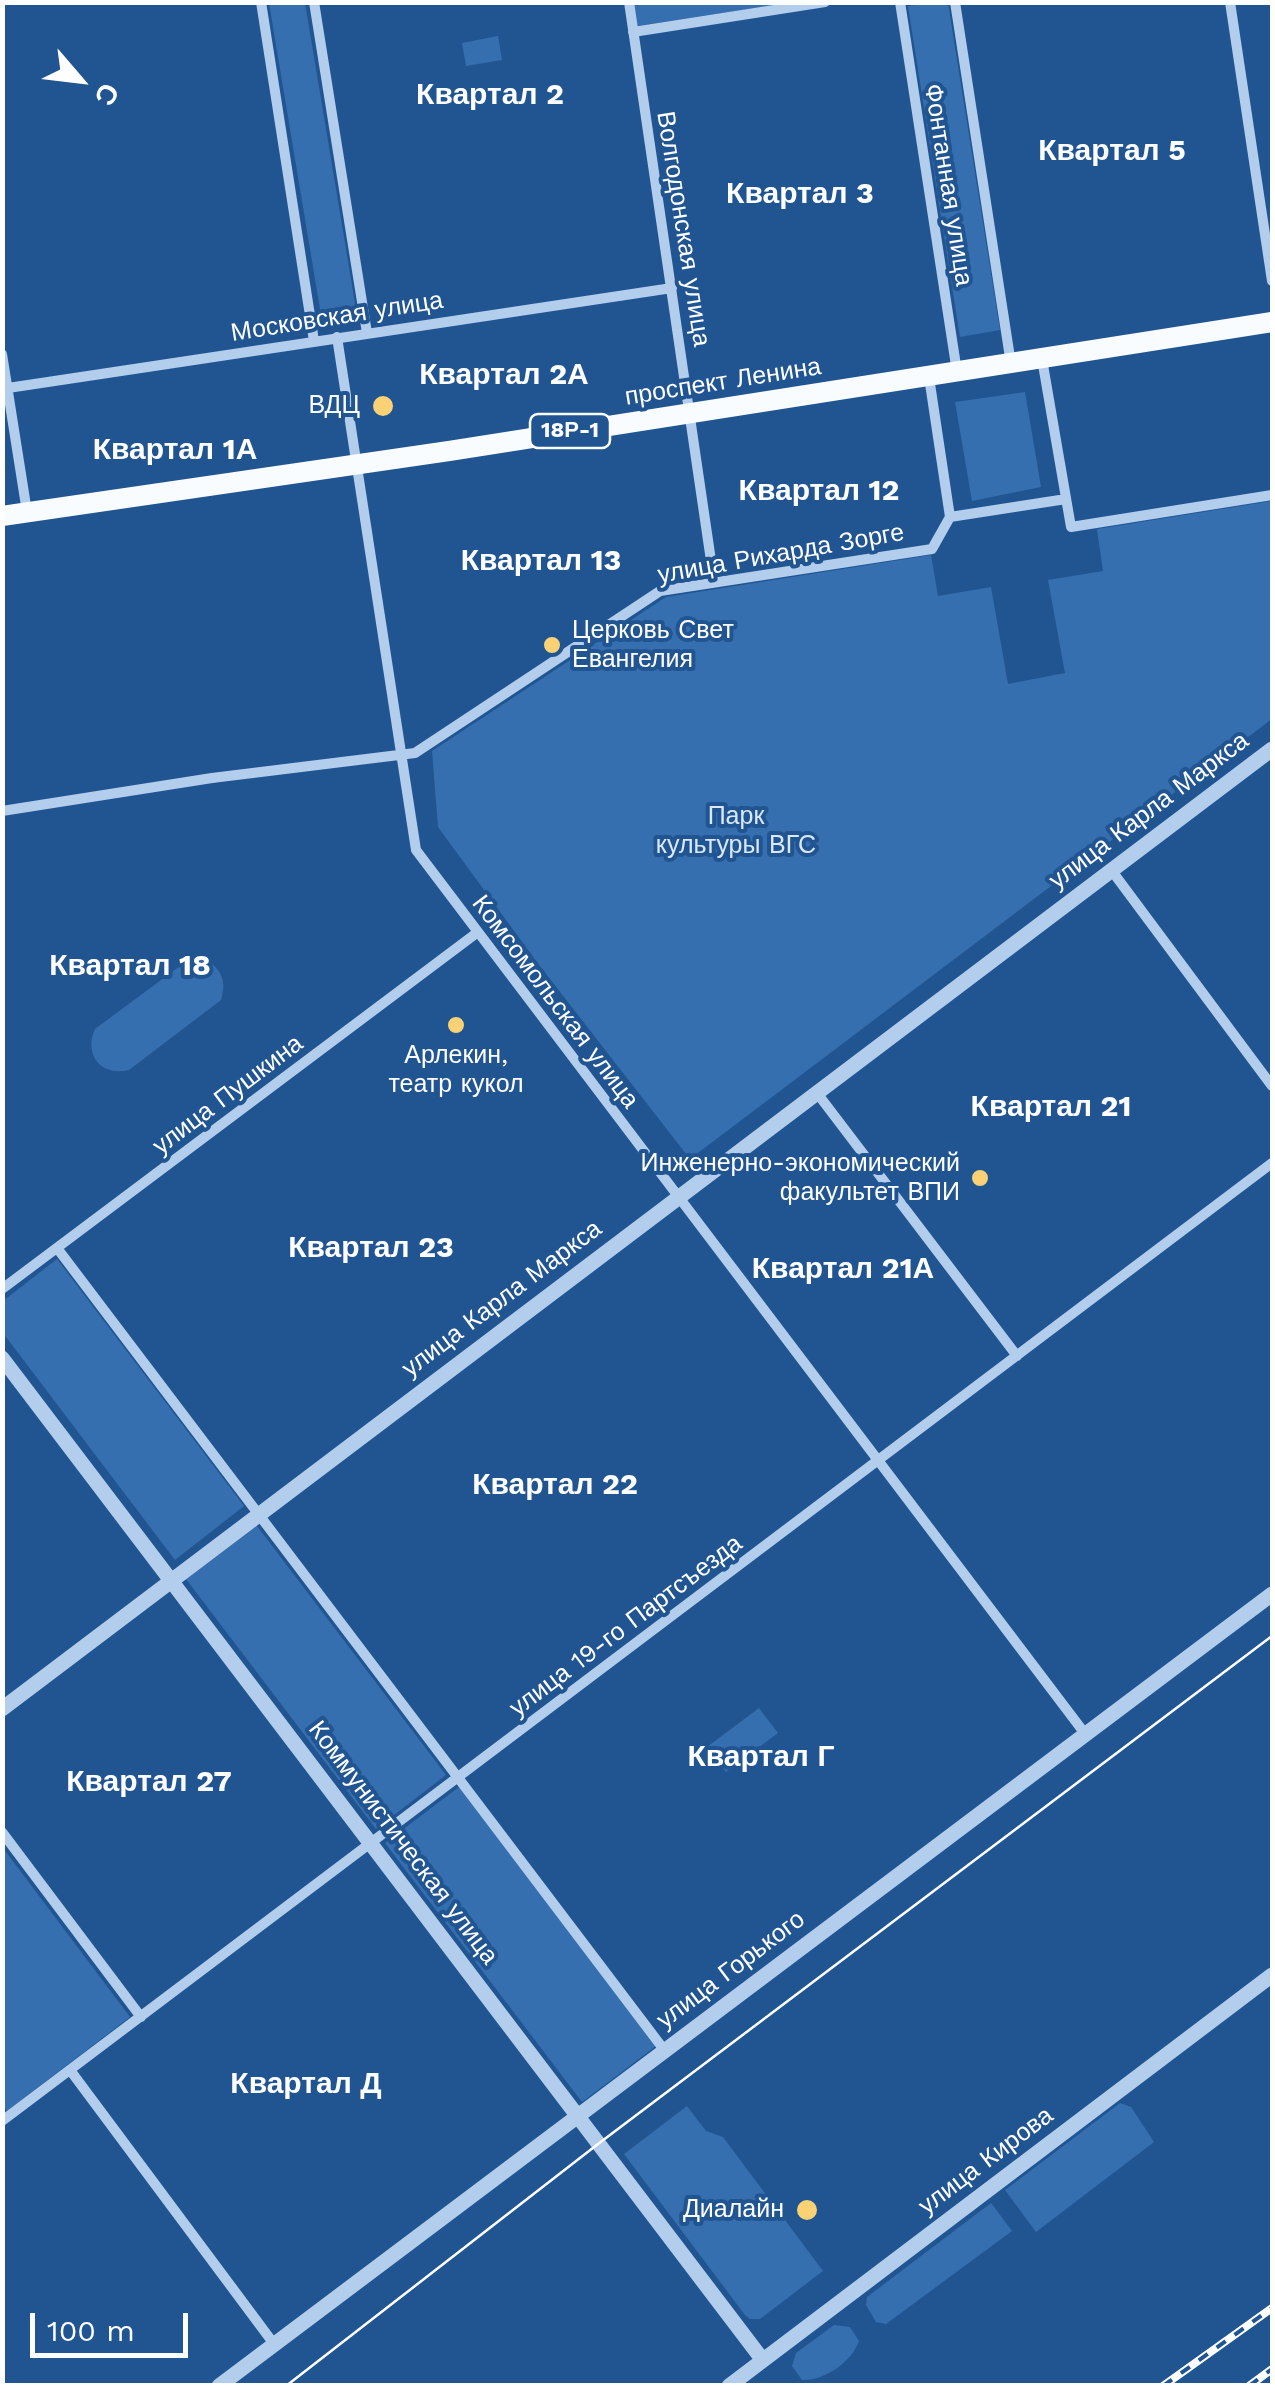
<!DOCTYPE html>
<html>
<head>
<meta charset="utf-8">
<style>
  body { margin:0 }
  #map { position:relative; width:1275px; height:2388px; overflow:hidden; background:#215592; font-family:"Work Sans",sans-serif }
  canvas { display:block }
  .frame { position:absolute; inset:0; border:5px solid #fff; pointer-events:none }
  .north { position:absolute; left:30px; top:30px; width:100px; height:100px; -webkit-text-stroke:8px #215592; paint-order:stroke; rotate:118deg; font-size:28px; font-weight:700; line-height:40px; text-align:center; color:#fff }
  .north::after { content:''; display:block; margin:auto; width:35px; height:45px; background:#fff; clip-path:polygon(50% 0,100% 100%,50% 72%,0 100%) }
  .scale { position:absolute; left:30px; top:2313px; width:158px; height:45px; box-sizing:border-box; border:5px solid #fff; border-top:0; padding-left:12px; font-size:30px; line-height:35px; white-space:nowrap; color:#fff; -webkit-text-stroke:8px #215592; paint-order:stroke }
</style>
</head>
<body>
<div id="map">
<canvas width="1275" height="2388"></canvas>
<div class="frame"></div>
<div class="north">С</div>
<div class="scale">100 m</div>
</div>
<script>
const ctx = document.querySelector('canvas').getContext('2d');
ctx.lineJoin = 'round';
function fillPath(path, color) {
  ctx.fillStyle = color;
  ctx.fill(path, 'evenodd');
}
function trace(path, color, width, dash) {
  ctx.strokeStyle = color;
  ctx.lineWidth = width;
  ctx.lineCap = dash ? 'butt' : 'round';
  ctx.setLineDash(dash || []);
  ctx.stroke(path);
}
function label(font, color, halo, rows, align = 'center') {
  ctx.font = font + ' "Work Sans",sans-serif';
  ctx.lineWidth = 8;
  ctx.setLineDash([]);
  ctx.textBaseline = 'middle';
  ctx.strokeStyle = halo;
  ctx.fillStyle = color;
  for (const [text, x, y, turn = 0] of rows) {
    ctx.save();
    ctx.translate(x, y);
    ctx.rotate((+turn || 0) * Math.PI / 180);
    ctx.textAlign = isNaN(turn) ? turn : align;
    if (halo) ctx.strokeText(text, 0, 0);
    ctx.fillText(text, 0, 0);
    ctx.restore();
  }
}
fillPath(new Path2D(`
  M633 2 788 3 637 26Z
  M269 3H305L358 321 323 327Z
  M930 3H948L1000 330 960 337 908 6Z
  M498 36 502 60 466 66 462 43Z
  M1025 392 1041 487 972 501 955 402Z
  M1272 501V719L690 1159 539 965 438 827 432 751 666 597 931 555 938 596 991 587 1008 684 1065 673 1048 580 1103 571 1097 529Z
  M198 958C219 963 228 979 221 1000L129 1070C102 1077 83 1055 95 1029L188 960Z
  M57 1259 244 1506 175 1560 3 1333V1301Z
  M257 1526 446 1775 376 1829 186 1579Z
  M759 1708 778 1733 726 1772 707 1747Z
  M459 1787 656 2046 582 2102 385 1843Z
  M3 1848 130 2017 7 2111 2 2105Z
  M1120 2103 1131 2107 1154 2142 1036 2232 1005 2190Z
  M687 2106 706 2131 723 2137 823 2271 760 2319H750L745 2315 624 2154Z
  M991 2203 1012 2231 886 2324 876 2322 866 2305 867 2297Z
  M834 2325 850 2327 859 2341C852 2362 824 2381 802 2380L792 2366 796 2353Z`), '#356faf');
trace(new Path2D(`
  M261 2 314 341
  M314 2 367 333
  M629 2 714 581
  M900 2 957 372
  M955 2 1011 364
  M1230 2 1272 281
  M633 32 825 2
  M337 337 416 850 1086 1735
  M2 354 27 512
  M1042 359 1071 527 1272 495
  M929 377 950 517
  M8 388 672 288
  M950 517 1066 499
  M2 811 212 778 415 753 660 591 932 549 950 517
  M1112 871 1272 1086
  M817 1093 1017 1356
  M57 1248 665 2051
  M2 1289 478 932
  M2 1832 141 2017
  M70 2070 274 2344
  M2 2121 1272 1163`), '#b3ceed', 10);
trace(new Path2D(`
  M2 1358 762 2359
  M2 1709 1272 749
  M219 2386 1272 1594
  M729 2386 1272 1975`), '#b3ceed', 15);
trace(new Path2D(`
  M2 516 449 451 1272 322`), '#f9fcff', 20);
trace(new Path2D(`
  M286 2386 598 2144 1272 1636`), '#fff', 2.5);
const rail = new Path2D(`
  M1163 2386 1272 2308
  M1249 2386 1272 2369`);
trace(rail, '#fff', 8);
trace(rail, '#215592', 4, [11]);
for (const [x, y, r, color] of [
  [383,406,12,"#fad174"],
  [552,645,10,"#fad174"],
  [456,1025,10,"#fad174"],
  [980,1178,10,"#fad174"],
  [807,2210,12,"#fad174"]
]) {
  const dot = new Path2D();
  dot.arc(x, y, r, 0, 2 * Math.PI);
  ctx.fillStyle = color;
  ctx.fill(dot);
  trace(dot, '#215592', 4);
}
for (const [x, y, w] of [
  [570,431,80]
]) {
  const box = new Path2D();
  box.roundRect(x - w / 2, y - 17, w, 34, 8);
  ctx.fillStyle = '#215592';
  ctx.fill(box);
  trace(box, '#fff', 2.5);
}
label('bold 22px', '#fff', null, [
  ["18Р-1",570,431]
]);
label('25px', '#fff', '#215592', [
  ["Фонтанная улица",948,185,81],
  ["Волгодонская улица",683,229,81],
  ["Московская улица",337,317,-9],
  ["проспект Ленина",723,382,-9],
  ["улица Рихарда Зорге",781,554,-10],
  ["улица Карла Маркса",1149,811,-37],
  ["Комсомольская улица",555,1002,53],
  ["улица Пушкина",228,1095,-37],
  ["улица Карла Маркса",502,1299,-37],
  ["улица 19-го Партсъезда",626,1626,-37],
  ["Коммунистическая улица",403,1843,53],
  ["улица Горького",731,1970,-37],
  ["улица Кирова",986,2161,-37]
]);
label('25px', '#fff', '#215592', [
  ["ВДЦ",360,406],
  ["Церковь Свет",572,631,"left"],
  ["Евангелия",572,660,"left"],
  ["Арлекин,",456,1056,"center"],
  ["театр кукол",456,1085,"center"],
  ["Инженерно-экономический",960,1164],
  ["факультет ВПИ",960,1193],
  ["Диалайн",784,2210]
], 'right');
label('25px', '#d9e8fa', '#215592', [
  ["Парк",736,817],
  ["культуры ВГС",736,846]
]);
label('bold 30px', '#fff', '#215592', [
  ["Квартал 2",490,95],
  ["Квартал 5",1112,151],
  ["Квартал 3",800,194],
  ["Квартал 2А",504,375],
  ["Квартал 1А",175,450],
  ["Квартал 12",819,491],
  ["Квартал 13",541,561],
  ["Квартал 18",130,966],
  ["Квартал 21",1051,1107],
  ["Квартал 23",371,1248],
  ["Квартал 21А",843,1269],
  ["Квартал 22",555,1485],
  ["Квартал Г",761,1757],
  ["Квартал 27",149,1782],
  ["Квартал Д",306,2084]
]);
</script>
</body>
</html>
